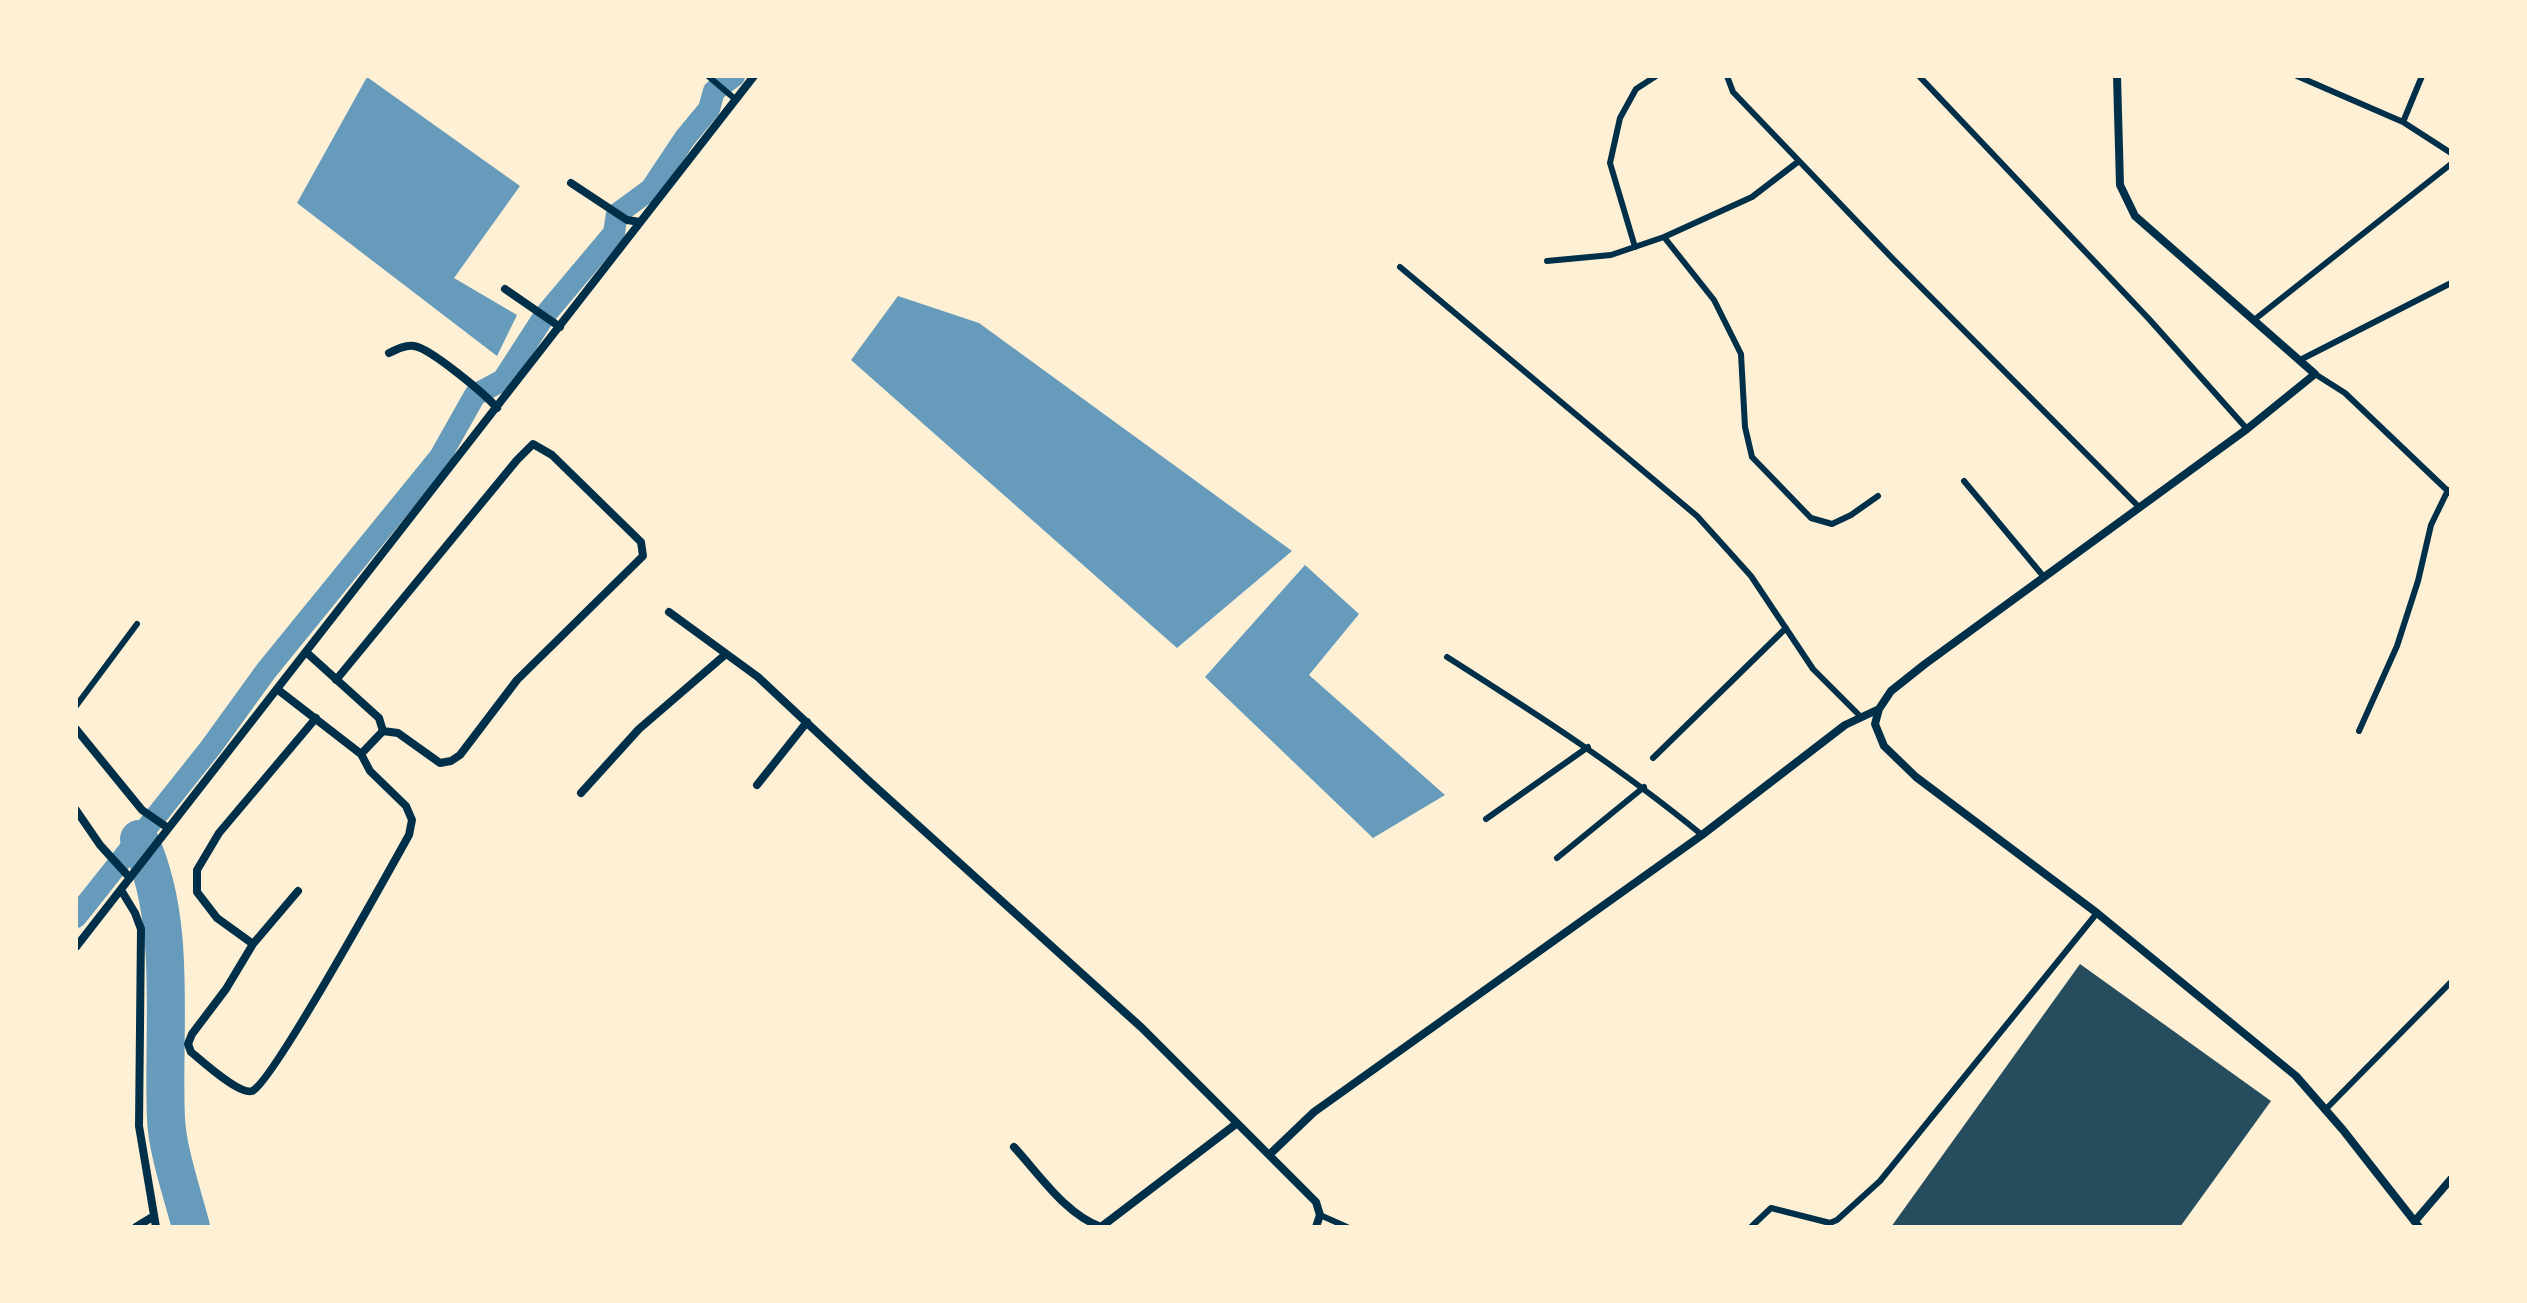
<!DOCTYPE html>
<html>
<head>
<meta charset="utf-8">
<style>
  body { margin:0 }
  #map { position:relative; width:2527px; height:1303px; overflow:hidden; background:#fdf0d5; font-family:Georgia,serif }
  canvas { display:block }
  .frame { position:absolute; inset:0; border:78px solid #fdf0d5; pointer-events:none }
</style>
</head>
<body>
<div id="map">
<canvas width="2527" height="1303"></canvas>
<div class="frame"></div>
</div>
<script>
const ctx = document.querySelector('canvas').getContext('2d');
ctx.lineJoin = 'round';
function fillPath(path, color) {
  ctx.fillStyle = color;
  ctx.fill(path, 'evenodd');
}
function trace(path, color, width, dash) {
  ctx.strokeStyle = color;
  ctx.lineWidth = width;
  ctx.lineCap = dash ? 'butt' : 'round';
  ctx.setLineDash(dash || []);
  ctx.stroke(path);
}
fillPath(new Path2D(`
  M367 77 520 186 454 278 517 315 497 356 297 203Z
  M898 296 979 323 1292 551 1177 648 851 360Z
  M1305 565 1359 614 1309 675 1445 795 1373 838 1205 677Z`), '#669bbc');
trace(new Path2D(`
  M76 917 211 747 266 671 440 457 475 395 503 380 545 315 614 233 617 214 651 189 685 138 709 109 714 91 734 76`), '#669bbc', 22);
trace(new Path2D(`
  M139 839C178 922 162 1029 166 1119 167 1149 183 1196 191 1227`), '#669bbc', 38);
fillPath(new Path2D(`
  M2080 964 2271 1101 2180 1227H1891Z`), '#264d5e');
trace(new Path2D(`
  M708 76 735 99
  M1727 76 1733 92 1893 259 2139 507
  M1919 76 2149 319 2247 429
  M2297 76 2403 122 2451 153
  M2403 122 2422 76
  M1664 237 1714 300 1741 354 1745 427 1752 457 1811 518 1832 524 1851 515 1878 496
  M1635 247 1610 163 1620 118 1636 89 1656 76
  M1547 261 1611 255 1664 237 1752 197 1799 161
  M1400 267 1697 516 1751 576 1813 669 1861 717
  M2254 320 2451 164
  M2300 360 2451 283
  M2315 374 2345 393 2451 494
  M1964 481 2044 577
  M1447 657C1535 713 1621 768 1702 835
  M76 706 137 624
  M2359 731 2397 646 2418 581 2431 525 2448 490
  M1653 758 1786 628
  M1486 819 1588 747
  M1557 858 1644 787
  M2325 1110 2451 982
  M1320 1215 1347 1227
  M1751 1227 1771 1208 1830 1223 1837 1220 1880 1181 2097 913`), '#003049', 6);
trace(new Path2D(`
  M571 183 627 220 640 222
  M505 289 560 327
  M389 353C397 349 405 345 414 346 430 348 485 394 497 408
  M669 612 758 677 869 781 1142 1028 1316 1202 1320 1215 1316 1227
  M306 652 379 718 383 731
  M336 680 517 460 533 444 552 455 641 542 643 556 517 680 460 755 451 761 440 763 398 733 383 731 361 754
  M277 689 361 754 370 771 406 806 412 820 409 835C391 867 272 1084 252 1091 239 1095 202 1061 191 1052L188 1044 192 1034 226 989 253 944 298 891
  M1879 709 1875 724 1884 746 1916 777 2097 913 2296 1076 2343 1130 2419 1227
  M76 729 142 810 168 828
  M757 785 807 722
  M581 793 639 729 726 654
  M76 810 100 845 130 878
  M121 890 135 913 141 929 139 1126 156 1227
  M253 944 217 918 197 892V870L219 833 316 718
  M76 947 754 76
  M1014 1147C1039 1174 1065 1214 1101 1227L1236 1124
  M1269 1155 1314 1112 1702 835 1845 725 1879 709 1891 691 1925 664 2247 429 2315 374 2135 216 2120 185 2117 76
  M2415 1221 2451 1179
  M136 1227 154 1216`), '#003049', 8);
</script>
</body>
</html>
